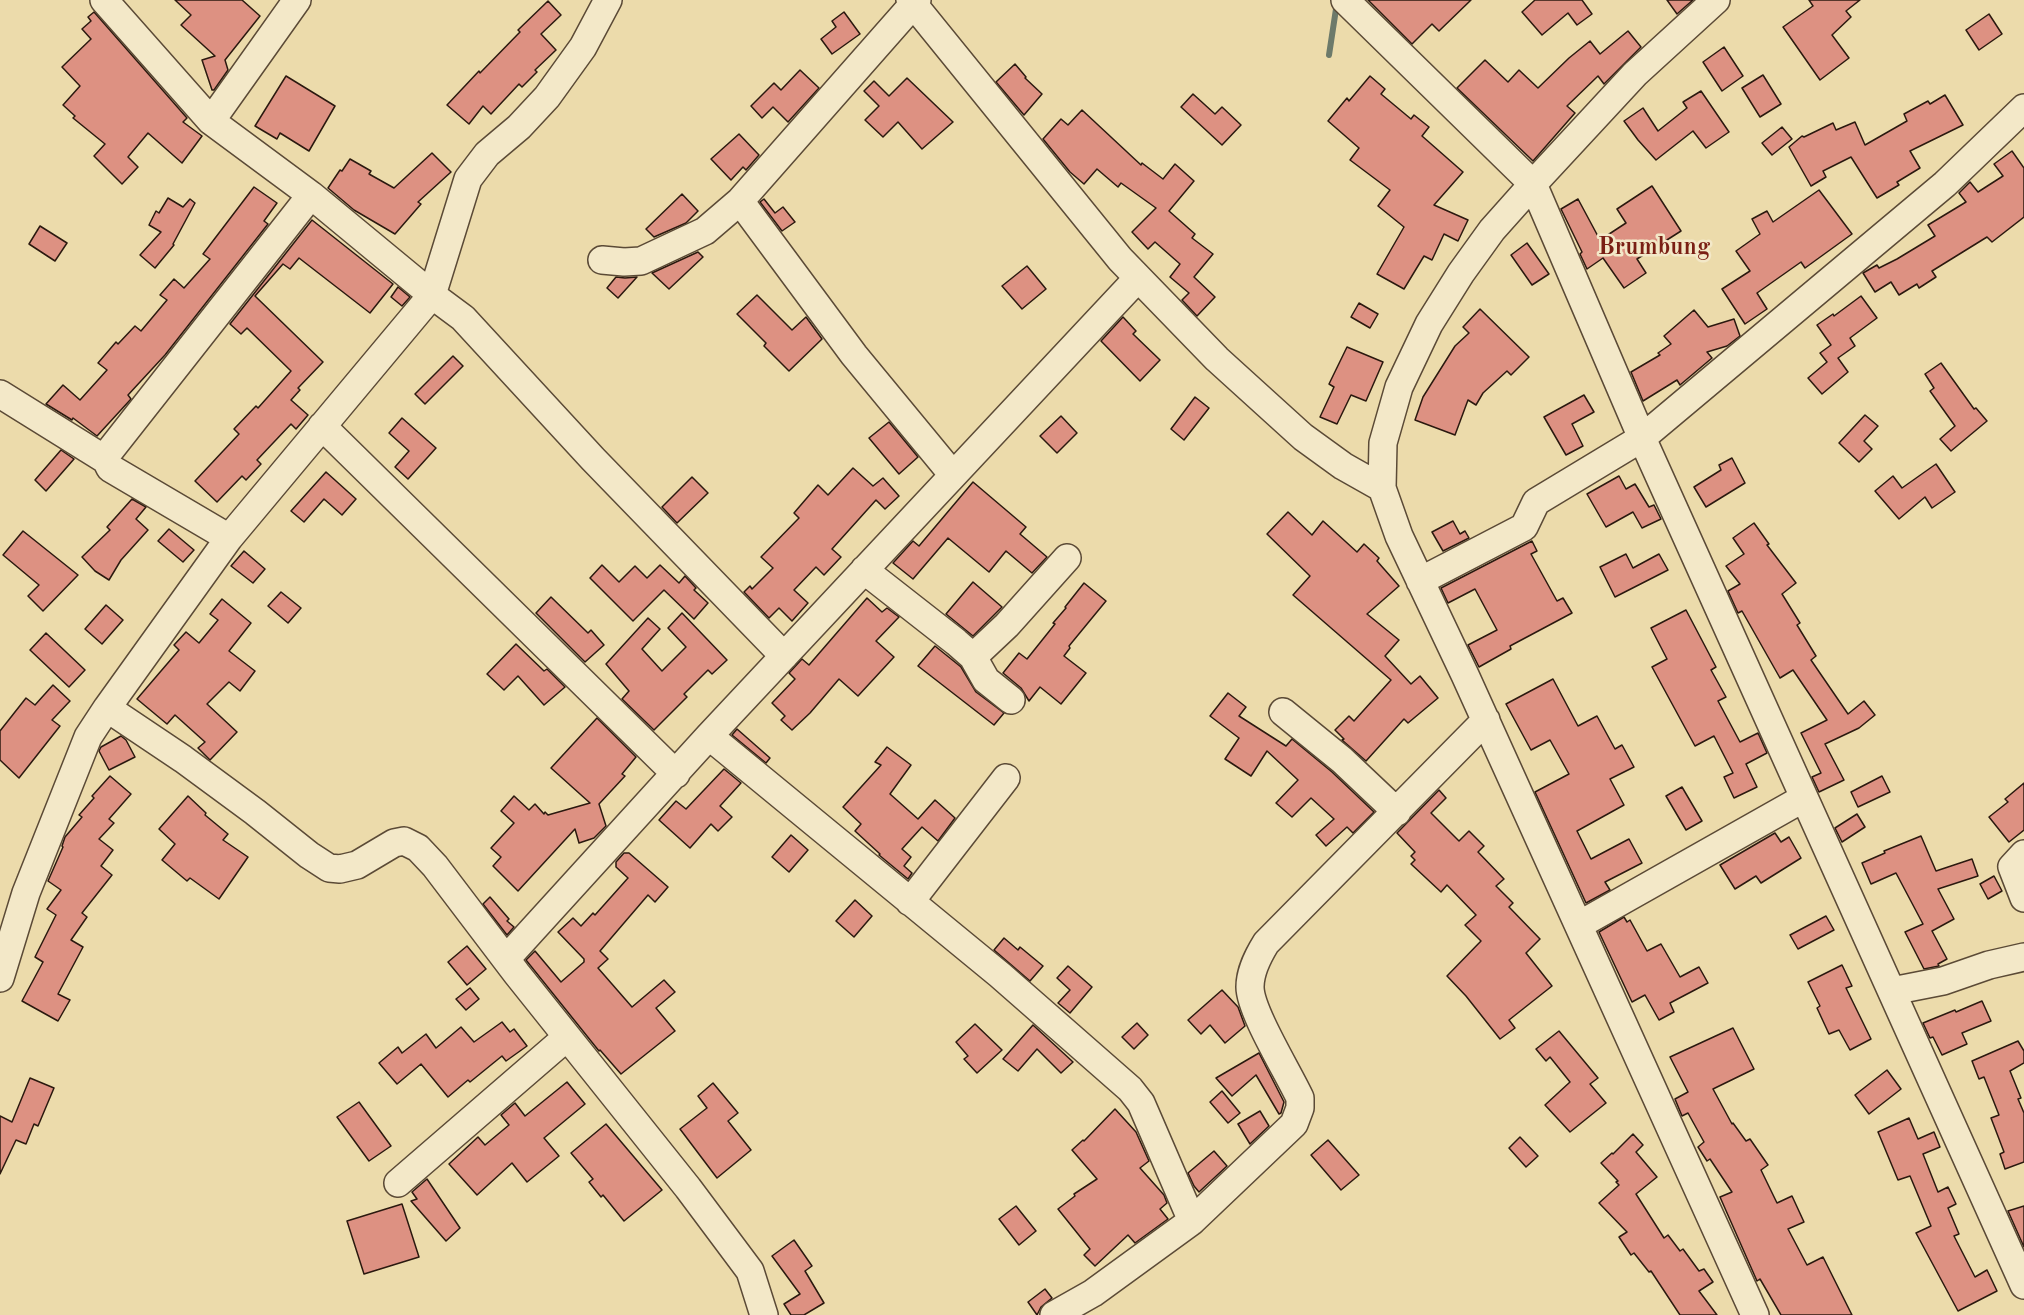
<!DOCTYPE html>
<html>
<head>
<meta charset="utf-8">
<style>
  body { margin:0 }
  canvas { display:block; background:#ecdbab }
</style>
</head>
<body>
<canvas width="2024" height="1315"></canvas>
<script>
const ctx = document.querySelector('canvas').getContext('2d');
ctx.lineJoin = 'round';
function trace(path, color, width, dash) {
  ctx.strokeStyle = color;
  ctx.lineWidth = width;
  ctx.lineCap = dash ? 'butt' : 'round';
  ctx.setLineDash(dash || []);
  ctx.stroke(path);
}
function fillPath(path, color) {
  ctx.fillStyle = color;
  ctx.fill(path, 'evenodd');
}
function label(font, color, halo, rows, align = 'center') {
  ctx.font = font + ' "Old Standard TT",serif';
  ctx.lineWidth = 5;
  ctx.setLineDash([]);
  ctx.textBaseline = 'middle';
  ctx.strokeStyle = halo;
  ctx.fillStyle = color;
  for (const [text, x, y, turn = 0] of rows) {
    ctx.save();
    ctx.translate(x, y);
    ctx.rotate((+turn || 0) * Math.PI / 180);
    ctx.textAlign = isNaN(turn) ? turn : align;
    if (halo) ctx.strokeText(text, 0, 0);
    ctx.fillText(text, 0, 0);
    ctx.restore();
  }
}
trace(new Path2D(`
  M1329 55 1336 9 1341 5`), '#6d7a6a', 6);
const building = new Path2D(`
  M175 0H242L260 16 225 60 228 70 214 90H212L202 60 215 56 181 25 191 15Z
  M1368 0H1471L1439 31 1432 24 1412 44Z
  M1535 0H1582L1592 14 1577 25 1568 13 1542 35 1522 12Z
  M1667 0H1693L1677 14Z
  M1809 0H1860L1846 11 1851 17 1832 35 1849 58 1820 80 1783 27 1813 6Z
  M548 1 561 15 541 34 556 50 535 70 537 72 522 87 519 84 491 114 483 106 469 124 447 105 479 71 480 73 520 32 518 30Z
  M94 12 187 118 183 122 202 136 182 163 148 133 128 157 138 167 122 184 94 156 105 144 73 118 75 116 63 105 80 86 62 67 91 39 82 29 91 21 88 17Z
  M844 12 860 34 832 54 821 39 836 27 832 21Z
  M1989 14 2002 34 1979 50 1966 30Z
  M1628 31 1641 47 1604 84 1598 76 1567 106 1575 113 1533 161 1457 88 1485 60 1508 82 1519 70 1538 88 1569 58 1590 41 1600 54Z
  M1724 47 1743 76 1722 91 1703 62Z
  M1015 64 1026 77 1025 78 1042 94 1024 115 996 82Z
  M800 70 819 88 788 122 773 107 762 118 751 106 774 83 781 90Z
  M1763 75 1781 104 1760 117 1742 88Z
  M286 76 335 106 309 151 280 133 277 139 255 126Z
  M1370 76 1385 89 1381 94 1411 119 1414 115 1429 127 1422 136 1463 172 1434 205 1468 220 1458 241 1444 234 1432 260 1424 256 1404 289 1377 274 1404 227 1378 206 1390 190 1350 160 1359 148 1328 121 1347 98 1349 101Z
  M907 78 953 122 922 149 898 122 883 137 865 120 879 106 864 91 874 81 889 96Z
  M1701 91 1729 132 1706 148 1693 131 1656 160 1638 140 1624 121 1643 108 1658 131 1687 108 1683 102Z
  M1193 94 1215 114 1222 107 1241 125 1222 145 1181 107Z
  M1945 95 1963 125 1910 151 1920 168 1897 182 1899 185 1877 198 1851 157 1823 171 1826 177 1811 186 1789 147 1802 136 1804 137 1833 123 1836 130 1855 122 1865 145 1907 121 1904 114 1928 101 1930 104Z
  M1082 110 1141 165 1142 163 1163 179 1175 164 1194 181 1169 211 1195 234 1192 238 1213 254 1194 277 1215 297 1197 316 1182 300 1189 293 1170 277 1180 264 1155 242 1148 249 1132 232 1156 208 1121 183 1118 187 1097 169 1084 184 1070 172 1043 139 1061 119 1068 125Z
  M1782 127 1792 139 1772 155 1762 143Z
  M739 134 759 155 746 170 743 167 731 180 711 159Z
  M2012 151 2024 168V217L1992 242 1987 237 1932 271 1936 277 1919 288 1917 284 1899 295 1891 282 1875 292 1863 273 1877 265 1879 268 1897 259 1935 236 1928 225 1966 202 1959 193 1970 182 1978 192 2003 176 1994 164Z
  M432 153 451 172 418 202 421 204 395 234 354 210 328 188 340 170 342 171 350 159 371 171 369 174 394 188Z
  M1652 186 1681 231 1637 259 1646 273 1624 288 1603 258 1587 269 1580 254 1582 252 1561 209 1578 199 1600 240 1626 223 1617 209Z
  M254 187 277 203 264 221 268 224 165 355 128 395 131 399 97 436 73 418 72 420 46 404 63 385 80 400 107 370 98 363 116 342 118 344 135 326 141 331 167 300 160 295 174 279 184 288 210 259 203 254Z
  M1819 190 1852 234 1805 268 1801 262 1757 293 1767 309 1745 324 1722 289 1750 271 1736 251 1760 234 1752 219 1767 211 1773 222Z
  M682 194 698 211 686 223 654 237 646 229Z
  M168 198 183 207 190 199 195 203 173 244 174 245 155 268 140 255 161 232 149 225 156 211 159 213Z
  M764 199 775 213 783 207 795 222 782 231 760 202Z
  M312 220 393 284 370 313 299 258 290 269 283 264 255 296 323 362 298 388 300 390 291 400 308 415 296 429 291 424 257 460 261 464 246 480 242 476 217 502 195 481 239 434 234 429 256 406 258 408 291 371 247 328 241 334 230 324Z
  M40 226 67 243 55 261 29 244Z
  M1527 243 1549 274 1532 285 1511 255Z
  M698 252 703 257 669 289 652 273Z
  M1027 266 1046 289 1022 309 1002 286Z
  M616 277 625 278 637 277 618 298 607 288Z
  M398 287 410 297 402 306 391 297Z
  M757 295 792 330 806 317 822 339 789 371 764 346 766 343 737 314Z
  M1861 296 1877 318 1850 338 1855 346 1838 358 1848 372 1822 394 1808 378 1827 362 1820 353 1831 345 1817 325 1833 314 1834 316Z
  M1359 303 1378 314 1370 328 1351 317Z
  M1480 309 1529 357 1511 375 1507 371 1483 393 1476 405 1468 400 1455 435 1415 420 1423 397 1455 346 1469 333 1463 327Z
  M1694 310 1708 327 1734 319 1740 336 1727 346 1707 352 1712 358 1680 385 1677 380 1643 401 1631 372 1660 355 1658 353 1671 344 1664 336Z
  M1123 317 1136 331 1133 334 1160 360 1140 381 1101 341Z
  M1347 347 1383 362 1366 401 1351 395 1337 424 1320 417 1334 387 1329 384Z
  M453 356 463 366 425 404 415 394Z
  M1941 363 1974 409 1976 408 1987 421 1951 451 1940 439 1955 426 1930 391 1934 388 1925 374Z
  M1584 395 1594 412 1572 424 1583 446 1566 455 1544 417Z
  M1195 397 1209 408 1184 440 1171 429Z
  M1865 415 1878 426 1864 441 1872 449 1859 462 1839 443Z
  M1061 416 1077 433 1057 453 1040 436Z
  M402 418 436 448 408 479 395 467 409 451 389 433Z
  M889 422 918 457 899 474 869 438Z
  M61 450 74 459 46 491 35 480Z
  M1732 458 1745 483 1706 507 1694 487 1721 470 1719 465Z
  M1936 464 1955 492 1932 508 1925 497 1899 519 1875 491 1893 476 1902 488Z
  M853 468 873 486 883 478 899 496 885 509 876 500 832 549 841 557 824 575 816 567 794 590 808 603 792 621 779 608 769 618 744 592 750 586 752 589 773 568 761 557 799 518 794 513 818 485 828 495Z
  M326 472 356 499 342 515 324 499 304 522 291 511Z
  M1619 476 1626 489 1635 484 1649 507 1654 505 1661 519 1642 528 1633 512 1606 527 1587 494Z
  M692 477 708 493 677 523 662 507Z
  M973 482 1026 527 1020 534 1047 557 1032 573 1006 551 989 572 948 538 913 579 893 563 913 541 919 546Z
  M132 499 146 507 136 519 148 530 121 560 109 580 95 571 82 557 110 530 107 527Z
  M1288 512 1312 535 1323 521 1357 552 1364 544 1379 558 1377 561 1399 586 1367 614 1399 640 1385 656 1411 684 1420 676 1438 698 1408 723 1404 719 1366 761 1342 740 1344 739 1335 730 1349 716 1354 721 1391 680 1293 595 1310 576 1267 534Z
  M1453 521 1460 534 1465 531 1469 538 1443 551 1432 532Z
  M1754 523 1769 544 1767 545 1796 583 1782 594 1800 623 1797 625 1816 656 1811 660 1848 714 1864 701 1875 715 1859 728 1825 744 1844 780 1819 792 1812 777 1821 773 1801 733 1827 720 1793 670 1780 678 1742 611 1738 613 1728 591 1740 584 1726 566 1744 554 1733 538Z
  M169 529 194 550 183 562 158 541Z
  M23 531 78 575 43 611 28 596 39 585 3 555Z
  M1532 541 1537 551 1531 554 1557 601 1563 598 1572 613 1510 646 1511 649 1479 667 1468 645 1497 630 1475 589 1448 603 1441 588Z
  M244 551 265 569 253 583 231 566Z
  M1626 554 1633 568 1659 554 1668 570 1615 597 1600 567Z
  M602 565 619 582 635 566 647 578 660 565 679 583 685 576 696 588 694 590 708 603 694 619 664 590 633 621 590 578Z
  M973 582 1002 607 973 636 946 614Z
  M1084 583 1106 601 1069 646 1070 648 1064 656 1086 673 1061 704 1040 687 1029 701 1021 688 1003 673 1019 653 1027 659 1055 624 1053 623 1066 608 1065 607Z
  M281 592 301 608 288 623 268 606Z
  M551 597 588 633 591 630 604 645 585 662 536 613Z
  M867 598 882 612 887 608 899 617 876 641 894 657 858 696 839 679 810 713 792 730 781 720 785 716 772 703 795 679 789 673 802 659 809 665Z
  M222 599 251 623 229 651 255 671 240 691 229 682 207 704 237 732 210 760 198 748 205 742 175 715 167 724 137 699 179 650 174 645 186 632 199 643 218 620 210 614Z
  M106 605 123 620 102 644 85 629Z
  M1686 610 1716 667 1711 670 1726 697 1718 701 1740 742 1758 733 1767 753 1746 764 1757 787 1734 798 1724 777 1733 773 1714 736 1695 746 1652 667 1667 659 1651 628Z
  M682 613 727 660 712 674 708 670 684 694 687 697 654 730 622 699 629 691 606 664 648 618 660 629 642 649 662 671 686 647 668 628Z
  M46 633 85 670 69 687 30 650Z
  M516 644 544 671 547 669 565 687 544 705 518 676 504 690 487 674Z
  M935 646 961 667 976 692 1004 713 994 725 918 666Z
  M1553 679 1578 726 1597 716 1615 749 1622 745 1634 767 1610 779 1624 805 1577 831 1591 859 1629 839 1642 863 1605 882 1610 890 1586 903 1535 792 1569 774 1550 740 1531 750 1506 704Z
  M53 685 70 701 52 720 60 726 19 778 0 760V731L26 698 35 705Z
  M1228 693 1246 707 1239 716 1286 746 1292 739 1332 772 1374 812 1353 833 1347 827 1326 846 1316 835 1334 819 1311 798 1292 817 1276 803 1298 780 1267 751 1251 776 1225 759 1239 738 1210 716Z
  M597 718 636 757 622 774 625 776 599 804 606 826 594 838 579 843 575 829 518 891 493 866 501 857 491 848 514 823 501 811 514 796 529 810 535 804 544 814 545 812 548 815 590 803 551 768Z
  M737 729 770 758 766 763 732 735Z
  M121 736 126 740 135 757 109 770 99 751 101 747Z
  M887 747 911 765 890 794 918 819 935 800 955 818 938 841 922 827 902 849 911 857 904 866 912 873 908 879 879 855 880 854 855 831 861 824 843 807 881 765 875 762Z
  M724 769 741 783 720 806 732 817 718 831 711 824 690 848 659 820 676 801 686 809Z
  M110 776 131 794 109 819 114 823 99 839 113 850 101 866 112 875 82 913 87 917 71 940 83 947 58 994 70 1000 58 1021 22 1001 43 962 35 957 56 915 47 909 61 890 48 881 63 847 62 846 65 837 82 817 79 815 94 798 92 796Z
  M1882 776 1890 792 1858 807 1851 792Z
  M2024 783V830L2009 842 1989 817 2008 802 2005 799Z
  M1682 787 1702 821 1686 830 1666 796Z
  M1439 790 1446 798 1431 813 1459 841 1469 831 1484 846 1478 852 1504 879 1496 886 1513 903 1509 907 1540 939 1526 953 1552 986 1509 1020 1515 1028 1500 1039 1466 996 1447 976 1481 941 1465 925 1476 915 1447 885 1441 892 1411 864 1415 860 1411 856 1415 852 1397 833Z
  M188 796 206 813 205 815 228 834 223 840 248 857 219 899 190 878 187 881 162 860 175 844 159 829Z
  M1857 814 1865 827 1842 842 1835 828Z
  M1775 833 1781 842 1789 837 1801 858 1761 883 1756 876 1735 889 1720 865Z
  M791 835 808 850 789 872 772 857Z
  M1921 836 1936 871 1972 859 1978 876 1938 889 1954 919 1932 931 1947 959 1938 964 1939 966 1924 969 1905 932 1923 924 1896 873 1871 884 1862 863 1885 853 1884 851Z
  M624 853H629L668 887 655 902 648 895 600 951 608 959 598 968 632 1007 664 980 675 992 656 1008 675 1031 621 1074 600 1050 599 1051 526 960 535 951 561 982 584 962V959L558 932 573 918 581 926 593 913 595 915 628 878 616 867V862Z
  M1994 876 2002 891 1988 899 1980 884Z
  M490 897 509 919 507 921 514 927 507 935 483 904Z
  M855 900 872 916 854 937 836 921Z
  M1826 916 1834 930 1798 949 1790 935Z
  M1624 917 1627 922 1630 920 1647 951 1661 944 1680 977 1699 967 1708 983 1670 1003 1674 1012 1659 1020 1645 995 1632 1002 1599 932Z
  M1004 938 1018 950 1020 947 1043 966 1030 981 994 950Z
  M467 946 486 969 467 985 448 962Z
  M1842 965 1852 986 1846 988 1871 1039 1850 1050 1839 1030 1829 1034 1817 1008 1820 1006 1808 982Z
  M1068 966 1092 987 1070 1013 1058 1003 1070 990 1057 978Z
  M470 988 479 999 466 1010 456 999Z
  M1222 990 1238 1007 1245 1026 1225 1043 1210 1025 1201 1034 1188 1020Z
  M1982 1001 1991 1021 1962 1033 1967 1044 1942 1055 1933 1037 1930 1038 1923 1023 1955 1010 1956 1012Z
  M502 1022 510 1032 514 1029 527 1046 506 1061 502 1056 470 1082 468 1080 448 1097 421 1064 397 1084 379 1063 398 1047 402 1053 426 1034 436 1048 461 1027 474 1042Z
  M1137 1023 1148 1035 1134 1049 1122 1037Z
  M975 1024 1002 1050 977 1073 964 1059 968 1056 956 1042Z
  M1033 1025 1073 1062 1061 1073 1037 1049 1018 1071 1003 1059Z
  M1733 1028 1754 1069 1713 1089 1732 1124 1733 1123 1746 1141 1750 1139 1768 1165 1761 1170 1777 1203 1792 1196 1804 1222 1788 1229 1807 1265 1823 1257 1852 1315H1781L1760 1279 1757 1281 1720 1197 1732 1192 1710 1159 1707 1161 1698 1147 1704 1142 1688 1113 1682 1116 1675 1099 1688 1092 1670 1057Z
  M1559 1031 1598 1078 1590 1084 1606 1103 1570 1132 1545 1105 1570 1082 1550 1057 1546 1061 1536 1049Z
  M2018 1041 2024 1051V1063L2010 1071 2021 1098 2018 1099 2024 1113V1162L2005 1169 2000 1154 2004 1152 1991 1118 1999 1115 1984 1077 1979 1079 1972 1061Z
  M1259 1053 1284 1102 1281 1113 1279 1114 1256 1075 1232 1096 1216 1078Z
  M1887 1070 1901 1089 1869 1114 1855 1095Z
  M30 1078 54 1088 38 1126 34 1124 26 1144 16 1140 0 1174V1116L12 1122Z
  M567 1082 585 1104 544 1138 559 1156 527 1182 512 1163 477 1195 449 1164 478 1137 485 1145 509 1125 501 1115 515 1103 525 1116Z
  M713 1083 738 1113 728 1121 751 1150 717 1178 680 1129 707 1108 698 1096Z
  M1222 1091 1240 1113 1228 1123 1210 1102Z
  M359 1102 391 1146 369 1161 337 1117Z
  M1115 1109 1136 1132 1149 1161 1140 1168 1164 1195 1167 1203 1160 1209 1168 1219 1135 1243 1128 1235 1095 1266 1084 1255 1090 1249 1058 1209 1075 1196 1074 1194 1097 1179 1072 1150 1083 1140 1084 1141Z
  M1260 1111 1269 1126 1250 1144 1238 1124Z
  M1909 1118 1918 1139 1934 1132 1940 1147 1923 1154 1938 1192 1948 1187 1956 1204 1948 1208 1959 1234 1954 1236 1975 1277 1987 1270 1997 1291 1958 1311 1916 1233 1931 1226 1910 1176 1898 1180 1878 1132Z
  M606 1124 662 1190 624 1221 603 1195 601 1197 589 1182 593 1179 571 1153Z
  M1633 1134 1643 1145 1636 1152 1657 1177 1636 1194 1664 1238 1668 1235 1680 1251 1683 1249 1699 1271 1704 1269 1713 1282 1699 1291 1717 1315H1680L1651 1271 1649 1272 1634 1253 1631 1255 1619 1237 1627 1232 1599 1203 1619 1185 1616 1182 1618 1181 1601 1163 1612 1153 1613 1154Z
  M1520 1137 1538 1156 1526 1167 1509 1148Z
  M1328 1140 1359 1175 1341 1190 1311 1155Z
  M1214 1151 1227 1166 1199 1192 1194 1186 1188 1173Z
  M427 1179 460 1228 446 1241 411 1201 417 1199 412 1192Z
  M402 1204 419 1257 364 1274 347 1221Z
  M1016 1206 1036 1231 1019 1245 999 1219Z
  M2024 1206V1247L2008 1211Z
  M794 1240 812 1266 805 1271 824 1303 804 1315H791L784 1304 800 1294 772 1256Z
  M1045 1289 1052 1298 1041 1307 1037 1315 1028 1302Z`);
fillPath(building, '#dd9182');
trace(building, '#2b190f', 1.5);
const minor = new Path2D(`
  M104 0 211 121 311 195 432 295 463 318 593 459 784 656
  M910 0 1120 259 1217 359 1303 437 1343 466 1382 488
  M1345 0 1533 184 1642 438 2024 1285
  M1716 0 1635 74 1533 184 1492 230 1461 273 1429 324 1399 387 1383 443 1382 488 1399 536 1465 675 1755 1315
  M211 121 297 0
  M740 201 854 355 953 475
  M602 260 624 262 641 261 705 231 740 201 917 0
  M0 394 106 460
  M322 426 676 774
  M229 538 110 468 106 460 108 453 311 195
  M864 570 956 642 973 657 986 680 1011 700
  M1420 581 1524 527 1536 502 1642 438 1945 184 2024 108
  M973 657 1007 625 1067 558
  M107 708 229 538 432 295 468 179 487 154 519 127 547 97 583 47 608 0
  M1283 712 1342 760 1397 812
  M709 736 1000 975 1130 1089 1141 1103 1192 1221 1093 1293 1054 1315
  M2024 854 2012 867 2024 898
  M910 902 1006 778
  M1579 925 1804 798
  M506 959 709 736 1138 278
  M0 978 26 893 88 737 107 708 183 759 255 812 309 855 329 868 340 869 357 865 394 843 404 841 418 848 435 866 517 974 688 1188 750 1271 764 1315
  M1892 991 1943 981 1989 965 2024 957
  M398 1183 567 1037
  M1192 1221 1294 1124 1300 1108V1098C1288 1072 1250 1011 1250 987 1250 971 1258 956 1266 943L1486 720`);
trace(minor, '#5b4a36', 30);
trace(minor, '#f3e8c8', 27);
label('bold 24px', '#7a1f14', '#f3e8c8', [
  ["Brumbung",1654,248]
]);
</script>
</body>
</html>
